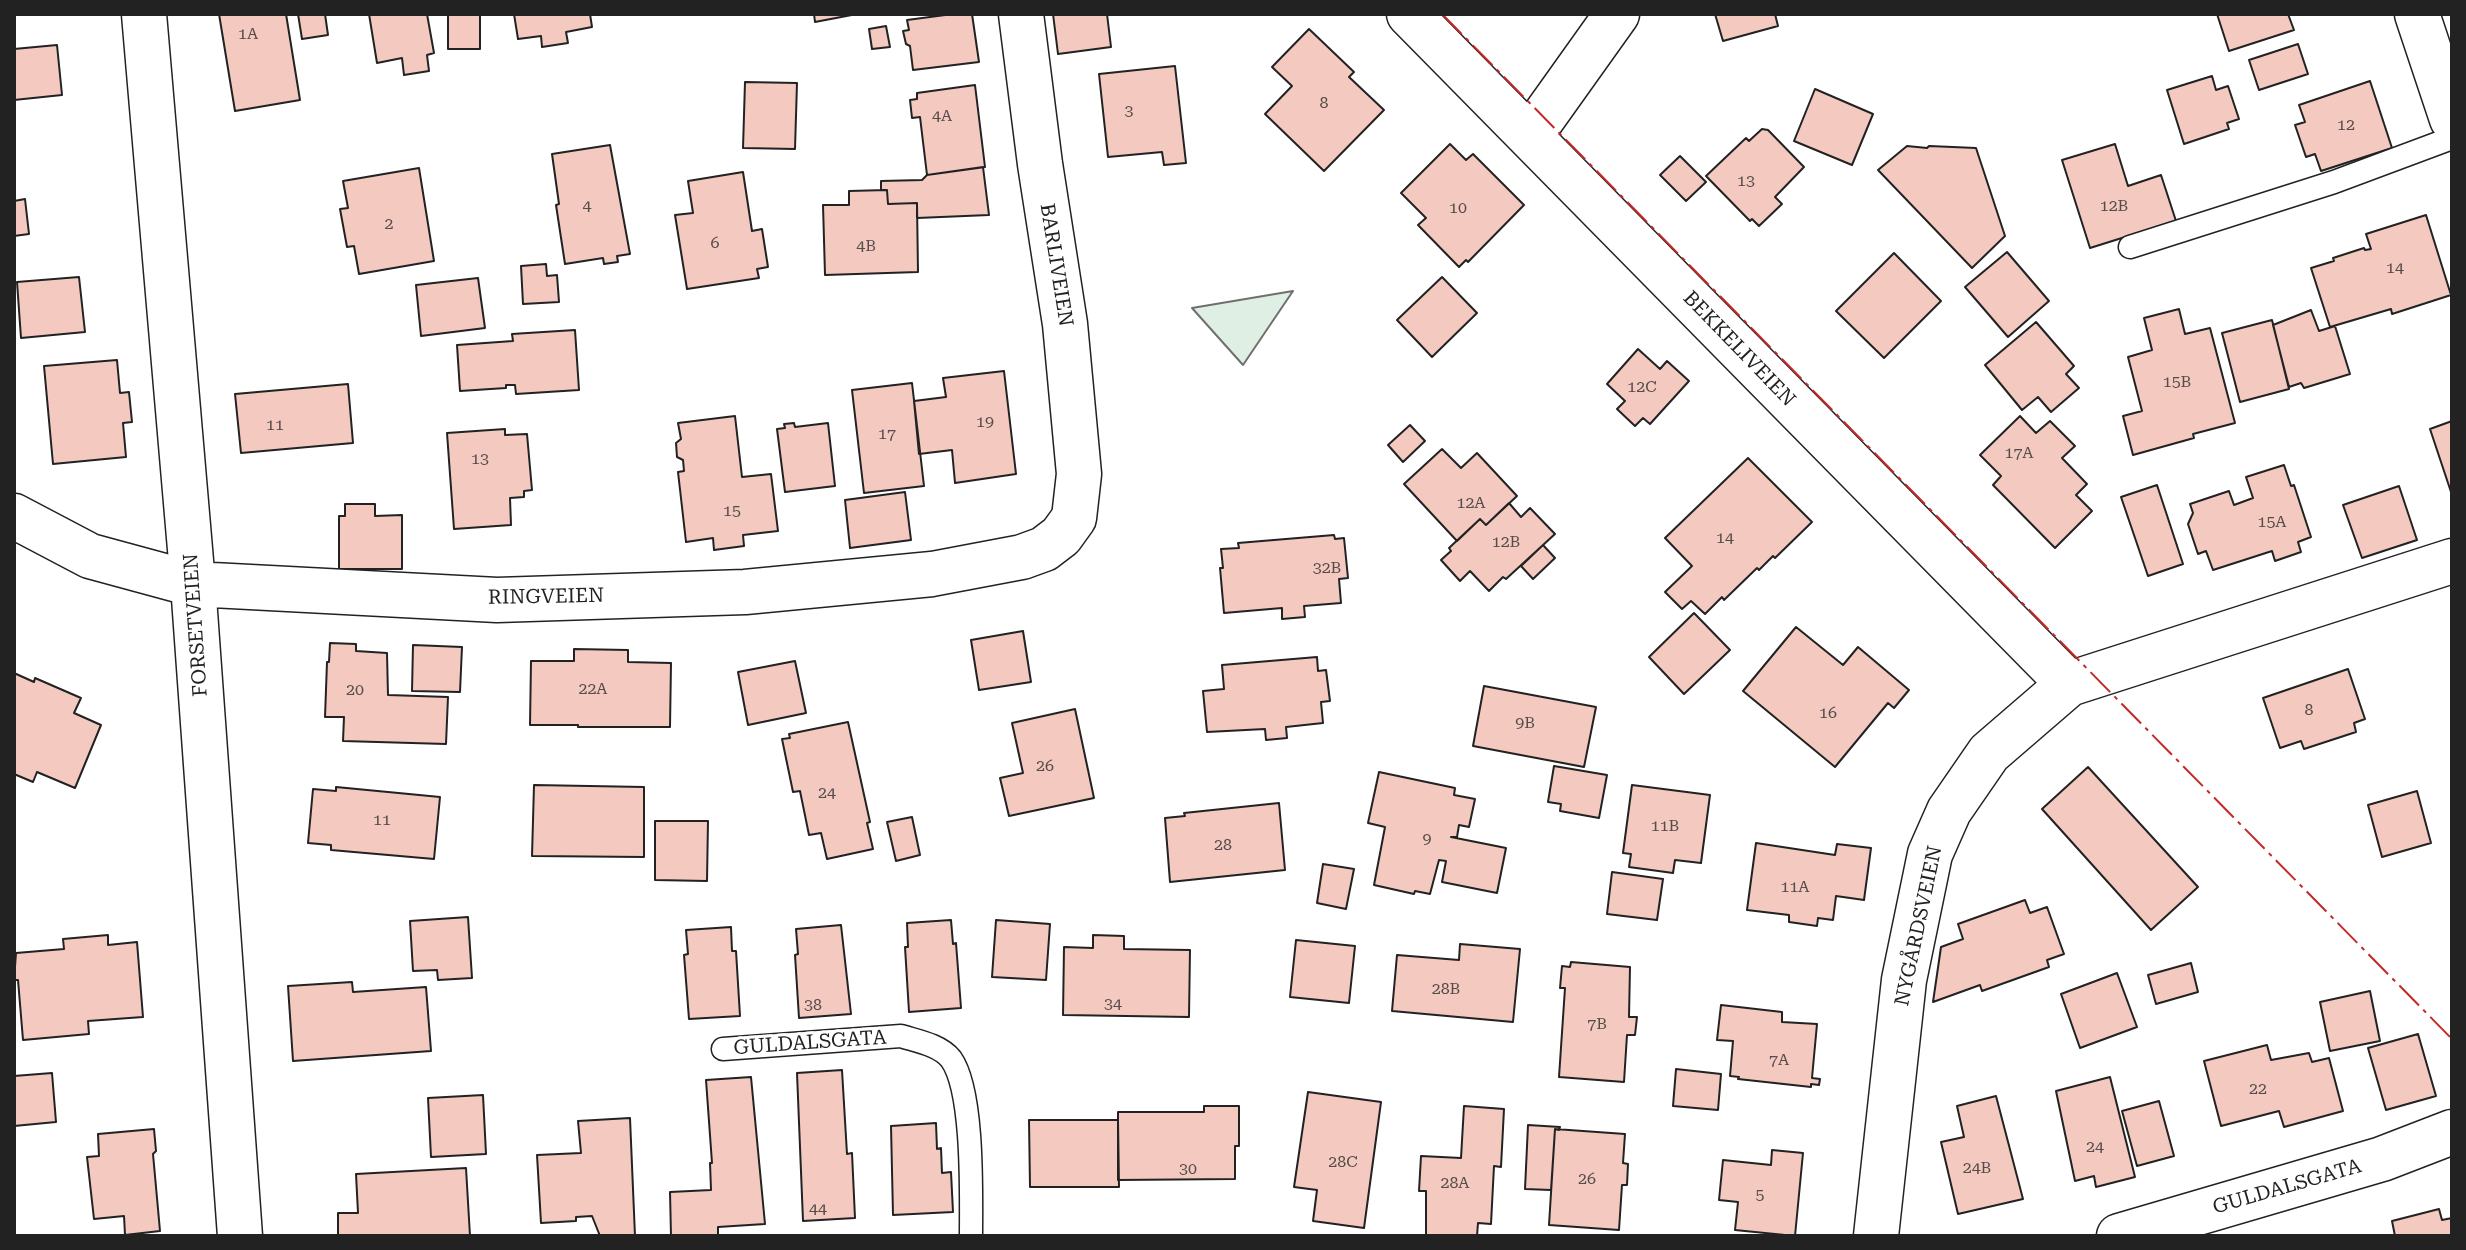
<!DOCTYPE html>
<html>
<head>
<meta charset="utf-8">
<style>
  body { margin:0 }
  #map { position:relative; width:2466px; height:1250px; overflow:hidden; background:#fff; font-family:"Roboto Serif",serif }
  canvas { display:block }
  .frame { position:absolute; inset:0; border:16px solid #222; pointer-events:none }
</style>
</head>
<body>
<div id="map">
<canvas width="2466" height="1250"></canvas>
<div class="frame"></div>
</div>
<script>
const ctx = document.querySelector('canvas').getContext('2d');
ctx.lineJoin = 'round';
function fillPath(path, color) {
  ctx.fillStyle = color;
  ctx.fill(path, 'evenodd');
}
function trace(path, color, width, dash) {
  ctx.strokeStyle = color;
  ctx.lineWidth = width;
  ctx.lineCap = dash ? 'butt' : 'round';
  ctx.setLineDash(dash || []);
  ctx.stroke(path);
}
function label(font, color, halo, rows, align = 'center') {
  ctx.font = font + ' "Roboto Serif",serif';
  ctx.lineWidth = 6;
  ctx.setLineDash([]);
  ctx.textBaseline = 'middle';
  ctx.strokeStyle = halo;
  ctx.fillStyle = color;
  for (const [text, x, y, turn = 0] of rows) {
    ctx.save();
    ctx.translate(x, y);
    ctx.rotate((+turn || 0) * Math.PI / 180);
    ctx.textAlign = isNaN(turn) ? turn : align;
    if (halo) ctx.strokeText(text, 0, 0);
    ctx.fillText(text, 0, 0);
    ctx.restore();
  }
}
const green = new Path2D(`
  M1293 291 1243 365 1192 308Z`);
fillPath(green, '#e0efe3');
trace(green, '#6f6f6f', 2);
const building = new Path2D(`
  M219 14H286L300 100 235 111Z
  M298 14H325L328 35 302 39Z
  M369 14H427L434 53 427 55 429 71 404 75 402 58 377 63Z
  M448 14H480V49H448Z
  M514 14H590L592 27 566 32 568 43 542 47 541 36 518 39Z
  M814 14H857L815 22Z
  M953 14H972L979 62 913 70 910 46 906 44 903 31 909 30 907 20Z
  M1053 14H1107L1111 47 1058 54Z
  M1715 14H1775L1778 26 1723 41Z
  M2217 14H2288L2294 30 2229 51Z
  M886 26 890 47 872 49 869 29Z
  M1309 29 1354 72 1349 77 1384 110 1324 171 1265 114 1292 86 1272 67Z
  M2298 44 2308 74 2259 90 2249 60Z
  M57 45 62 95 14 100V49Z
  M1175 66 1186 163 1164 165 1162 152 1108 157 1099 74Z
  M2212 76 2216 90 2228 86 2239 119 2227 123 2229 129 2184 144 2167 90Z
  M2370 81 2392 148 2321 171 2315 154 2306 157 2295 125 2305 122 2299 105Z
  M745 82 797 83 795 149 743 148Z
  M975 85 985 167 927 175 920 117 912 118 910 100 917 99V93Z
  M1815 89 1873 114 1852 165 1794 141Z
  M1762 129 1768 130 1804 167 1775 197 1782 204 1759 226 1752 219 1750 221 1706 176 1746 138 1749 141Z
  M1450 144 1466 160 1473 154 1524 205 1468 262 1466 260 1459 267 1418 225 1426 218 1401 193Z
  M2115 144 2128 186 2161 175 2176 221 2090 248 2062 160Z
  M610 145 630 254 617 256 618 262 604 264 603 258 565 264 556 205 559 204 552 154Z
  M1907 146 1927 148 1929 146 1976 148 2005 236 1972 268 1878 170Z
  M1680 156 1706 182 1686 201 1660 175Z
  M983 167 989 215 917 218V203L888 204 887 190H881V181L922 180 927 175Z
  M419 168 434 261 359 274 354 246 347 247 340 209 348 208 343 181Z
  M743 172 752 231 762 229 768 267 757 269 759 278 687 289 675 215 693 213 688 181Z
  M887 190 888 204 917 203 918 272 825 275 823 205H849V191Z
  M25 199 29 234 14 236V201Z
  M2426 215 2451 295 2392 314 2391 309 2330 327 2311 268 2334 261 2333 258 2364 248 2365 250 2371 249 2366 234Z
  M2007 252 2049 301 2008 337 1965 287Z
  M1894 253 1941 301 1884 358 1836 311Z
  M546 264 547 276 557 275 559 302 523 304 521 266Z
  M79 277 85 332 21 338 17 282Z
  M1442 277 1477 313 1432 357 1397 320Z
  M478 278 485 328 421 336 416 285Z
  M2179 309 2185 334 2210 328 2235 423 2193 434 2194 438 2133 455 2123 416 2142 411 2128 357 2152 350 2144 318Z
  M2311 310 2319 331 2335 326 2350 374 2304 388 2301 383 2289 387 2273 325Z
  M2272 320 2289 389 2240 402 2222 333Z
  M2036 322 2074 366 2066 374 2079 388 2051 412 2038 397 2022 410 1985 365Z
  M575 330 579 390 516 394 515 385H506V388L460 391 457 345 513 341 512 334Z
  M1638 349 1660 369 1667 361 1689 381 1650 424 1643 418 1635 426 1617 409 1625 401 1607 384Z
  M117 360 120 393 129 392 132 422 123 423 126 457 53 464 44 366Z
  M1004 371 1016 474 955 483 952 450 919 454 914 401 946 397 943 378Z
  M912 383 924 486 864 493 852 390Z
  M348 384 353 443 241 453 235 394Z
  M735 416 742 477 771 474 778 531 743 535 744 546 714 550 713 538 686 542 678 472 684 471 683 460 677 457 676 443 681 439 678 423Z
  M2020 416 2036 433 2050 421 2075 446 2062 458 2087 484 2076 495 2092 511 2055 548 1993 485 2001 476 1980 455Z
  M2452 421V492H2451L2430 429Z
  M794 423 795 427 828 423 835 486 785 492 777 429 785 428 784 424Z
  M1410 425 1425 441 1403 462 1388 445Z
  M505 429V435L527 434 532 490 524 491V497L510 498 511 525 454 529 447 433Z
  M1442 449 1461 468 1477 453 1517 496 1486 525 1480 519 1457 541 1404 484Z
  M1748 458 1812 522 1775 558 1773 556 1759 570 1757 568 1724 600 1722 597 1705 614 1691 601 1682 609 1665 592 1692 566 1665 538Z
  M2284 465 2291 486 2294 485 2311 537 2298 542 2301 552 2275 561 2272 551 2213 570 2206 551 2198 554 2188 524 2193 513 2190 504 2229 491 2234 505 2253 498 2246 477Z
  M2157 485 2183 564 2148 576 2121 497Z
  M2399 486 2417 540 2362 558 2343 505Z
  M905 492 911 540 850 548 845 500Z
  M1509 503 1521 517 1530 508 1555 534 1506 579 1503 577 1489 591 1470 571 1460 581 1441 560 1451 551 1449 548 1480 519 1486 525Z
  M345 504H375V516L402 515V569H339V516H345Z
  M1334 535 1335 539 1344 538 1348 578 1339 579 1341 603 1304 606 1305 617 1282 619V608L1224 613 1220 568H1223L1221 549 1239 548 1238 543Z
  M1543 545 1555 558 1533 579 1521 566Z
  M1694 613 1730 650 1684 694 1649 657Z
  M1796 627 1843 665 1858 647 1909 690 1894 708 1888 703 1835 767 1743 691Z
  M1023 631 1031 682 979 690 971 640Z
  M330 643 356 644V651L387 653 388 695 448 697 446 744 343 741 344 717H325L327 662H329Z
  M413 645 462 647 460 692 412 691Z
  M574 649 628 650V662L671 663 670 727H578V725H530L531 661H574Z
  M1317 657 1318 671 1326 670 1330 701 1321 702 1323 723 1286 727 1287 738 1266 740 1265 729 1207 732 1203 691 1224 689 1222 665Z
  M795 661 806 713 748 725 738 672Z
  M2348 669 2365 719 2354 723 2356 732 2304 749 2301 741 2280 748 2263 698Z
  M14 673 34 682 35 678 81 698 74 713 101 725 75 788 37 772 33 782 14 774Z
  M1484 686 1596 707 1584 767 1473 746Z
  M1075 709 1094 798 1009 816 1000 778 1023 773 1012 723Z
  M848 722 870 822 867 823 873 849 827 859 821 833 809 835 800 791 793 792 782 739 790 738 789 734Z
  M1554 766 1607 775 1599 818 1560 811 1561 804 1548 802Z
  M2088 767 2198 887 2151 930 2042 809Z
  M1379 772 1455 788 1454 795 1475 799 1469 827 1459 825 1457 837H1451L1506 848 1497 893 1442 882 1446 861 1439 860 1430 894 1415 891 1414 894 1374 885 1385 827 1368 823Z
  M534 785 644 787V857L532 856Z
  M1632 785 1710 795 1701 863 1675 860 1673 873 1629 867 1631 854 1623 853Z
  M336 787 440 797 434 859 331 850V845L308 843 313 789 336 791Z
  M2417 791 2431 843 2382 857 2368 805Z
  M1279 803 1285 870 1170 882 1165 818 1185 816 1184 813Z
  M912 817 920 855 896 861 887 822Z
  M655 821H708L707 881 655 880Z
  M1756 843 1835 855 1837 844 1871 848 1864 900 1836 896 1833 920 1818 918 1817 926 1789 922V915L1747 910Z
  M1323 864 1354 869 1346 909 1317 903Z
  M1612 872 1663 879 1657 920 1607 914Z
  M2025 900 2030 913 2047 907 2064 954 2047 960 2049 967 1982 991 1980 985 1933 1002 1941 947 1963 939 1958 924Z
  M468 917 472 978 438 980 437 970 413 971 410 921Z
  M951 920 953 944 956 943 961 1008 909 1012 905 947H908L907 923Z
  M996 920 1050 924 1046 980 992 977Z
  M841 925 851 1014 799 1018 795 955 798 954 796 929Z
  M731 927 732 951H736L740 1016 689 1019 684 955 688 954 686 930Z
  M108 935V945L137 942 143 1017 88 1021 89 1034 23 1040 18 980H14L16 953 64 949 63 939Z
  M1093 935 1124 936V949L1190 950 1189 1017 1063 1015 1064 947 1093 948Z
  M1296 940 1355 946 1349 1003 1290 997Z
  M1460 944 1520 949 1513 1022 1392 1011 1397 955 1459 960Z
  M1571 962 1630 967 1629 1017H1637L1635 1035H1627L1624 1082 1559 1077 1565 988H1560L1562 966 1570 967Z
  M2191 963 2198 992 2156 1004 2148 975Z
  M2117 973 2137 1027 2080 1048 2061 994Z
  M352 982 353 992 426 987 431 1051 293 1061 288 986Z
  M2370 991 2380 1041 2330 1051 2320 1002Z
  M1721 1005 1782 1012V1022L1817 1024 1812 1078 1820 1079 1819 1085 1811 1084V1087L1738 1079 1739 1077 1730 1076 1733 1041 1717 1040Z
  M2418 1034 2436 1096 2386 1110 2368 1048Z
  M2267 1045 2271 1060 2309 1053 2312 1062 2329 1058 2343 1111 2284 1127 2279 1111 2221 1126 2204 1061Z
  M1676 1069 1721 1074 1718 1110 1673 1106Z
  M842 1070 847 1154 852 1153 855 1218 803 1221 797 1073Z
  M52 1073 56 1122 14 1126V1076Z
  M751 1077 765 1224 718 1227V1236H671L670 1192 711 1190 710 1163H712L706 1080Z
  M2110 1077 2135 1177 2096 1187 2094 1176 2075 1181 2056 1091Z
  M1308 1092 1381 1102 1364 1228 1313 1221 1317 1190 1294 1187Z
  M483 1095 486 1154 431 1157 428 1098Z
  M1996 1096 2023 1199 1958 1214 1941 1142 1964 1137 1957 1106Z
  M2159 1101 2174 1156 2137 1166 2122 1111Z
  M1204 1106H1239V1146H1235V1179L1118 1180V1112H1204Z
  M1464 1106 1504 1109 1501 1167 1494 1166 1491 1224 1478 1223 1477 1236H1426V1191H1419L1421 1156 1461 1158Z
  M630 1118 635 1236H600L592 1216 576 1217V1221L541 1223 537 1155 581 1153 578 1121Z
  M1029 1120H1118L1119 1187H1030Z
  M936 1123 937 1149 941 1148 942 1173 951 1172 953 1212 893 1215 891 1126Z
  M1528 1125 1560 1127 1559 1130 1555 1129 1551 1190 1525 1189Z
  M154 1129 156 1151 153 1154 160 1231 125 1235 124 1216 94 1219 87 1157 99 1156 98 1134Z
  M1555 1129 1625 1134 1623 1163 1628 1164 1627 1185H1622L1619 1230 1549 1225Z
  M1772 1150 1803 1153 1795 1236 1735 1230 1738 1202 1719 1200 1723 1160 1771 1165Z
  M466 1168 470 1236H338V1213H358L356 1174Z
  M2439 1209 2442 1220 2452 1218V1236H2395L2392 1221Z`);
fillPath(building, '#f3c9c0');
trace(building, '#222', 2);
const service = new Path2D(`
  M2130 247 2334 182 2452 138
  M723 1049 901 1036C917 1041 940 1045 951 1059 974 1091 971 1195 971 1236`);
const minor = new Path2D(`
  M144 14 193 584 240 1236
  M1409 14 2069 684
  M2417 14 2452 119
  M1530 136 1617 14
  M14 516 90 556 193 584 497 600 745 592 932 574 1022 557 1044 549 1061 536 1074 518 1079 474 1065 324 1040 164 1021 14
  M1876 1236 1904 980 1930 854 1949 811 1989 753 2069 684 2452 561
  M2119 1236 2382 1159 2452 1132`);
trace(service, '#222', 25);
trace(minor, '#222', 47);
trace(service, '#fff', 22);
trace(minor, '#fff', 44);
trace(new Path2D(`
  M1442 14 2452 1039`), '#c62828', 2, [28, 6, 4, 6]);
label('16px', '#564c4a', null, [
  ["1A",248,34],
  ["8",1324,103],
  ["3",1129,111],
  ["4A",942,116],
  ["12",2346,125],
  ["13",1746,181],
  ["4",587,206],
  ["12B",2114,206],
  ["10",1458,208],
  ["2",389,224],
  ["6",715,243],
  ["4B",866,246],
  ["14",2395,268],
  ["15B",2177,382],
  ["12C",1642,387],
  ["19",985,422],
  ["11",275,425],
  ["17",887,434],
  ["17A",2019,453],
  ["13",480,459],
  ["12A",1471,503],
  ["15",732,511],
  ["15A",2272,522],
  ["14",1725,538],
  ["12B",1506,542],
  ["32B",1327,568],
  ["22A",593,689],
  ["20",355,690],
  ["8",2309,710],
  ["16",1828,713],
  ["9B",1525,723],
  ["26",1045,766],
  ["24",827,793],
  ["11",382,820],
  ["11B",1665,826],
  ["9",1427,839],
  ["28",1223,845],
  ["11A",1795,887],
  ["28B",1446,989],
  ["34",1113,1004],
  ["38",813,1005],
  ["7B",1597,1024],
  ["7A",1779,1060],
  ["22",2258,1089],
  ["24",2095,1147],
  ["28C",1343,1162],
  ["24B",1977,1168],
  ["30",1188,1169],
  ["26",1587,1179],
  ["28A",1455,1183],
  ["5",1760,1195],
  ["44",818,1209]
]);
label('20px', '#222', '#fff', [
  ["BARLIVEIEN",1056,265,81],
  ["BEKKELIVEIEN",1739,349,46],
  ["RINGVEIEN",546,597,-1],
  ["FORSETVEIEN",196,625,-94],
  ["NYGÅRDSVEIEN",1919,926,-78],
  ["GULDALSGATA",810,1043,-4],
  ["GULDALSGATA",2287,1187,-16]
]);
</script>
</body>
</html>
